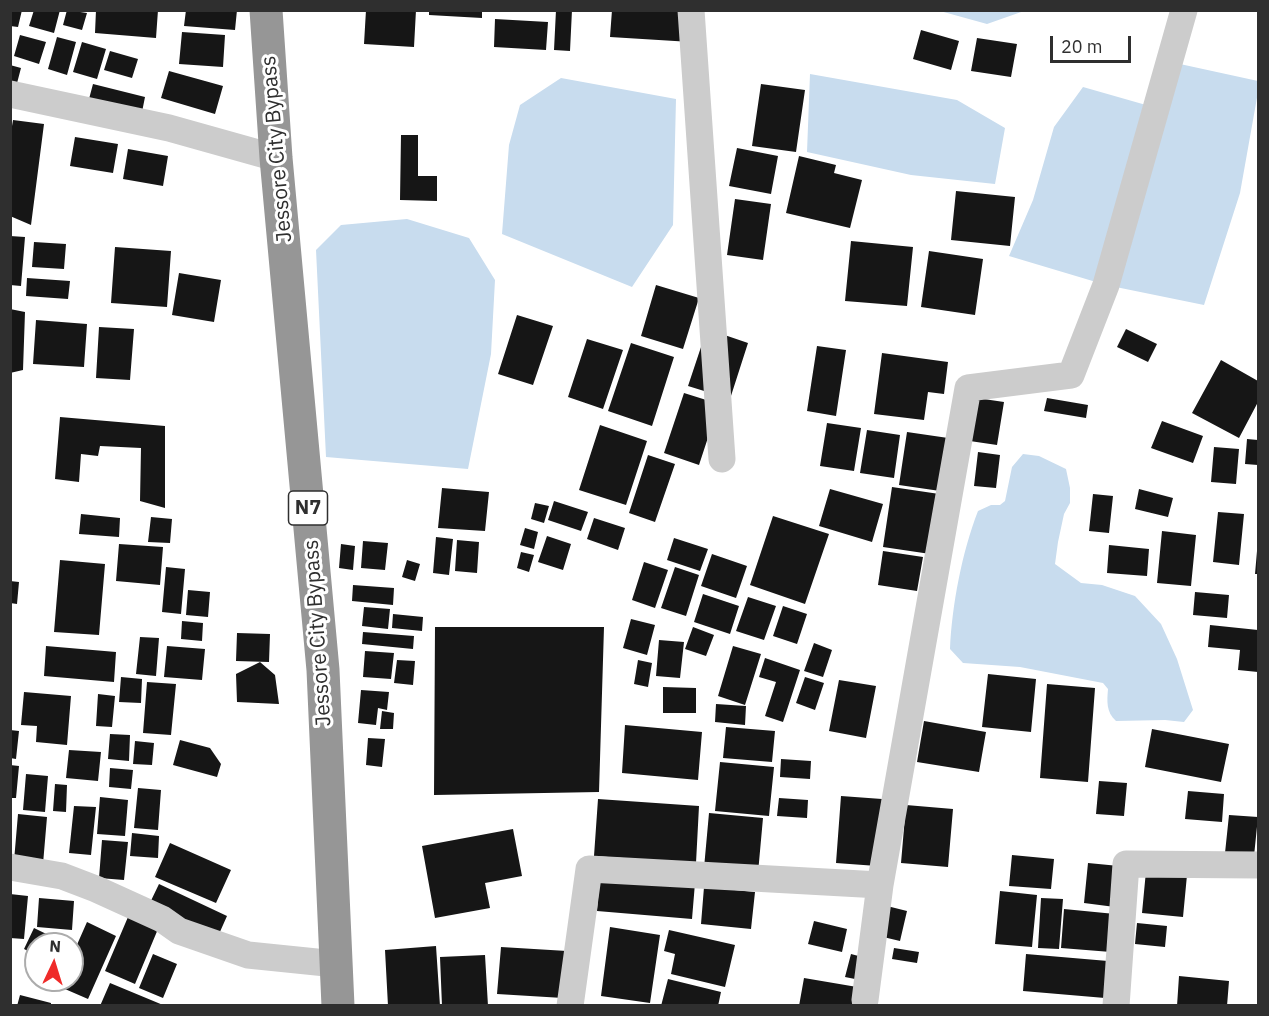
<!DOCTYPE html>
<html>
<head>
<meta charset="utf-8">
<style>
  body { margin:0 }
  #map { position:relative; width:1269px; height:1016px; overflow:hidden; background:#fff; font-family:"IBM Plex Sans",sans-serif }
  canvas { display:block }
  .frame { position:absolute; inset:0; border:12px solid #2f2f2f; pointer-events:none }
  .north { position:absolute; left:24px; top:932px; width:60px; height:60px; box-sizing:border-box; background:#fff; border:2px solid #acacac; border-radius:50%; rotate:4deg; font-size:16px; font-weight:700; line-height:24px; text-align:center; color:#2f2f2f }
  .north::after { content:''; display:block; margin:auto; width:21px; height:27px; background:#ef2b29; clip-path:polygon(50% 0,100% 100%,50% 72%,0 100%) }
  .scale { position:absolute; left:1050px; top:36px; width:81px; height:27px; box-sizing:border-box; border:3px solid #2f2f2f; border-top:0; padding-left:8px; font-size:18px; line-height:21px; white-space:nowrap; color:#2f2f2f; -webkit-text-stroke:4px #fff; paint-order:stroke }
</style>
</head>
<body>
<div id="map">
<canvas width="1269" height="1016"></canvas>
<div class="frame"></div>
<div class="north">N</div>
<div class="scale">20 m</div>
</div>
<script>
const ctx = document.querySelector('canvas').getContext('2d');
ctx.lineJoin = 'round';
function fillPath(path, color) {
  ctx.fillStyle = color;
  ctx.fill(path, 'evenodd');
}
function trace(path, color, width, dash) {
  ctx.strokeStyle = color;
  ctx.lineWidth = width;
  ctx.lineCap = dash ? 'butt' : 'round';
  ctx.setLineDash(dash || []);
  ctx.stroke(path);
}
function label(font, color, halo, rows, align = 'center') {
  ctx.font = font + ' "IBM Plex Sans",sans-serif';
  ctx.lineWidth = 6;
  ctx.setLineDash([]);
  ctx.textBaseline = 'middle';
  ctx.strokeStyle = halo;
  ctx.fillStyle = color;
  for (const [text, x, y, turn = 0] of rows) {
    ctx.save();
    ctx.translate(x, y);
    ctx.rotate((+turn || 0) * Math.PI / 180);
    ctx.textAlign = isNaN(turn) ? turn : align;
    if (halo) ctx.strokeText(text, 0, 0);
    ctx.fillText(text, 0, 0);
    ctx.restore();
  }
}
fillPath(new Path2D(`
  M940 11 1023 10 1024 11 987 24Z
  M1180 64 1258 81V92L1240 193 1204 305 1106 285 1009 256 1033 200 1054 127 1083 87 1160 109Z
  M810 74 957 100 1005 128 995 184 911 175 807 152Z
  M561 78 676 99 673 225 632 287 502 234 509 145 520 105Z
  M407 219 469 238 495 280 491 354 468 469 326 457 316 250 341 225Z
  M1023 454 1039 456 1066 469 1070 488V503L1064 514 1058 542 1055 564 1081 583 1102 585 1135 596 1161 624 1177 659 1193 710 1184 722 1165 720 1116 721C1106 712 1107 701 1108 689L1103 683 1020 667 963 663 950 649C952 605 962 552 978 511L991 505H1000L1005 501 1012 467Z`), '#c8dcee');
fillPath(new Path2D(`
  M10 10H22L18 27 10 26Z
  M34 10H60L54 33 29 26Z
  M67 10 87 13 82 30 63 25Z
  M96 10H158L156 38 95 33Z
  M186 10H237L235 30 184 26Z
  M366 10H416L414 47 364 44Z
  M429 10H482V18L429 15Z
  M556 10H572L570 51 554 50Z
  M612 10H693L691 42 610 37Z
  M495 19 548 22 546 50 494 47Z
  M921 30 959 41 951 70 913 59Z
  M182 32 225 35 223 67 179 64Z
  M20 35 46 42 39 64 14 56Z
  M57 37 76 42 67 75 48 69Z
  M977 38 1017 44 1011 77 971 71Z
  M82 42 106 49 97 79 73 72Z
  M110 51 138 59 132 78 104 70Z
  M10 65 21 68 16 87 10 85Z
  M169 71 223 86 215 114 161 98Z
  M93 84 145 97 142 112 89 99Z
  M761 84 805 90 796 152 752 146Z
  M13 120 44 124 31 225 10 216V138Z
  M401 135H418V176H437V201L400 200Z
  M75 137 118 144 113 173 70 166Z
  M737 148 778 156 771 194 729 186Z
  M128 149 168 156 163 186 123 179Z
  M799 156 836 165 834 173 862 180 850 228 786 213Z
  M956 191 1015 197 1010 246 951 240Z
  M735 199 771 204 763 260 727 255Z
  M10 236 25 237 21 286 10 285Z
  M851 241 913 247 907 306 845 301Z
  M34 242 66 244 64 269 32 267Z
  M115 247 171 251 167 307 111 303Z
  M929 251 983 259 975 315 921 307Z
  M179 273 221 280 214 322 172 315Z
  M27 278 70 281 68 299 26 296Z
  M656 285 699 298 683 349 641 336Z
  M10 309 25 312 23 370 10 373Z
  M517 315 553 326 533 385 498 374Z
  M36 320 87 324 84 367 33 364Z
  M99 327 134 329 130 380 96 378Z
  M707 329 748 343 730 399 688 386Z
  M1126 329 1157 344 1148 362 1117 347Z
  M587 339 623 350 603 409 568 397Z
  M631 343 674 357 652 426 608 411Z
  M817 346 846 350 836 416 807 411Z
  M882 353 948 362 944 394 928 392 924 420 874 414Z
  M1221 360 1258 381V402L1239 438 1192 413Z
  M684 393 719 404 699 465 664 453Z
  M970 397 1004 402 997 445 963 440Z
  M1047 398 1088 405 1086 418 1044 411Z
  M60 417 165 426V508L140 501 141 448 100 446 98 456 81 454 79 482 55 479Z
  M1162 421 1203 436 1193 463 1151 448Z
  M827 423 861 428 854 471 820 466Z
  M600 425 647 441 626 505 579 490Z
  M867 430 900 435 894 478 860 473Z
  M907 432 955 439 947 492 899 485Z
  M1247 439 1258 440V465L1245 464Z
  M1214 447 1239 449 1236 484 1211 482Z
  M978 452 1000 455 996 488 974 486Z
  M648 455 675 464 655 522 629 513Z
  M892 487 946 495 937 555 883 547Z
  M442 488 489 492 485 531 438 528Z
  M830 489 883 504 872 542 819 526Z
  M1139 489 1173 498 1168 517 1135 509Z
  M1093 494 1113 496 1109 533 1089 531Z
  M554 501 588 512 581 531 548 520Z
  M535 503 549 506 544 523 531 519Z
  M1218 512 1244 514 1239 565 1213 562Z
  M81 514 120 518 119 537 79 534Z
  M773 516 829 534 805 604 750 585Z
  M151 517 172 519 170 543 148 542Z
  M594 518 625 528 618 550 587 539Z
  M525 528 538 532 534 549 520 545Z
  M1162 531 1196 535 1191 586 1157 583Z
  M547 536 571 544 563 570 538 562Z
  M436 537 453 539 449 575 433 573Z
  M674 538 708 549 700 571 667 560Z
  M457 540 479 542 477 573 455 571Z
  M363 541 388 543 385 570 361 568Z
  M119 544 163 547 160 585 116 581Z
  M341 544 355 546 353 570 339 568Z
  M1109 545 1149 549 1147 576 1107 573Z
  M883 551 923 557 917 591 878 585Z
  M1257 551H1258V574H1255Z
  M521 552 534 555 529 572 517 568Z
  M712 554 747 566 736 598 701 586Z
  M60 560 105 564 99 635 54 632Z
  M407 560 420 564 415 581 402 577Z
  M644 562 668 570 655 608 632 600Z
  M166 567 185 569 181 614 162 612Z
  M675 567 699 575 686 616 661 608Z
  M10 581 19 582 17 604 10 603Z
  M353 585 394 588 393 605 352 601Z
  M188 590 210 592 208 617 186 615Z
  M1195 592 1229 595 1227 618 1193 615Z
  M703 594 739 606 730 634 694 622Z
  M748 597 776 606 764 640 736 631Z
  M783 606 807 614 797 644 773 636Z
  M364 607 390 609 388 629 362 626Z
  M393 614 423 617 422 631 392 628Z
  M631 619 655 625 647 655 623 648Z
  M182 621 203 623 202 641 181 639Z
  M1210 625 1258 630V672L1238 670 1240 650 1208 647Z
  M435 627H604L599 792 434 795Z
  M693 627 714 635 706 656 685 649Z
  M363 632 414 636 413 649 362 644Z
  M237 633 270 634 269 662 236 661Z
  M140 637 159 638 156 676 136 674Z
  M659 640 684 642 680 678 656 676Z
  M814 643 832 650 823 677 804 671Z
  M46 646 116 652 114 682 44 676Z
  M167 646 205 649 202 680 164 677Z
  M733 646 761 654 745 705 718 696Z
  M365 651 394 653 391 679 363 677Z
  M765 658 800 670 783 722 765 716 776 682 759 677Z
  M397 660 415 661 413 685 394 683Z
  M638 660 652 663 648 687 634 684Z
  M260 662 275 675 279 704 237 702 236 674Z
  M988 674 1036 679 1031 732 982 727Z
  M121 677 142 679 141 703 119 702Z
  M805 677 824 683 815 710 796 703Z
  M839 680 876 686 866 738 829 731Z
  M147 682 176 684 171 735 143 733Z
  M1047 684 1095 688 1088 782 1040 778Z
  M663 687 696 688V713H663Z
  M361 690 389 692 387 710 378 708 376 725 358 723Z
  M24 692 71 696 67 745 36 742 37 726 21 725Z
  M98 694 115 696 112 727 96 726Z
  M716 704 746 706 745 725 715 722Z
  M382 711 394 713 393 729H380Z
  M924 721 986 732 979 772 917 762Z
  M625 725 702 732 698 780 622 773Z
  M726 727 775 731 772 762 723 758Z
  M1152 729 1229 744 1221 782 1145 767Z
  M10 730 19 731 16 759 10 758Z
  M110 734 130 735 129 761 108 759Z
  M368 738 385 739 382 767 366 765Z
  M180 740 210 748 221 764 217 777 173 765Z
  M135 741 154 743 152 765 133 764Z
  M69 750 101 752 98 781 66 778Z
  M781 759 811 761 810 779 780 777Z
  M720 762 774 767 769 816 715 811Z
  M10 765 19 766 16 798H10Z
  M110 768 133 770 131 789 109 787Z
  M26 774 48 776 45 812 23 810Z
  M1099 781 1127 783 1124 816 1096 814Z
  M55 784 67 785 66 812 53 811Z
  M138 788 161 790 158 830 134 828Z
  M1188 791 1224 794 1222 822 1185 819Z
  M841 796 882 799 877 866 836 863Z
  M100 797 128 800 125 836 97 834Z
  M779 798 808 800 807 818 777 816Z
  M598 799 699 806 696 863 594 856Z
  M906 805 953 809 948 867 901 863Z
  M74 806 96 807 91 855 69 853Z
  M709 813 763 818 758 873 704 868Z
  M18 814 47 817 43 864 14 861Z
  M1229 815 1258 817 1254 856 1225 853Z
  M513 829 522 876 485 883 490 908 435 918 422 846Z
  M132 833 159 836 158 858 130 856Z
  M102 840 128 842 124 880 99 878Z
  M170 843 231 870 216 903 155 877Z
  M1012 855 1054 859 1051 889 1009 886Z
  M1088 863 1119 866 1115 907 1084 903Z
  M1146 871 1187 875 1183 917 1142 913Z
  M600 875 695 883 692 919 597 911Z
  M159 884 227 916 215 943 146 911Z
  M704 887 755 892 751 929 701 924Z
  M1000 891 1037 895 1032 947 995 944Z
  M10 894 28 896 24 939 10 938Z
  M39 898 74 901 72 930 37 927Z
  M1041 898 1063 899 1059 949 1038 948Z
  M887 906 907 911 900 941 879 936Z
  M1064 909 1115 914 1111 952 1061 948Z
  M128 917 158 929 135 984 105 971Z
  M814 921 847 929 842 952 808 944Z
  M87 922 116 936 88 999 58 986 61 980H72V956Z
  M1137 923 1167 926 1165 947 1135 944Z
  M610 927 660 935 650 1003 601 996Z
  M34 928 67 944H36V955L24 949Z
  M669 930 735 945 725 987 671 974 675 954 664 951Z
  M436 946 440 1006H388L385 950Z
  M501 947 567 951 563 998 497 994Z
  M894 948 919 952 917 963 892 959Z
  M153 954 177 964 163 998 139 988Z
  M851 954 866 958 860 980 845 977Z
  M1026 954 1108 961 1105 998 1023 991Z
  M485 955 488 1006H442L440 957Z
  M1179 976 1229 981 1227 1006H1177Z
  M804 978 857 987 854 1006H799Z
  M668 979 721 992 718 1006H661Z
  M110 983 163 1005V1006H100Z
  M20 995 51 1003V1006H17Z`), '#161616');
trace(new Path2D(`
  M691 10 722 459
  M10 94 169 128 276 158
  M10 867 62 876 96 889 162 919 179 931 248 955 336 964
  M865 1000 880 885 968 388 1071 375 1106 285 1184 10
  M570 1006 589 869 880 885
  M1116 1006 1126 864 1258 865`), '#ccc', 27);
trace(new Path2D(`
  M266 10 276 158 323 670 338 1006`), '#969696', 33);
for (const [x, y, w] of [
  [308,508,39]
]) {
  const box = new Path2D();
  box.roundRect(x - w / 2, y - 17, w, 34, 4.5);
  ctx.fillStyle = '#fff';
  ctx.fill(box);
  trace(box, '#2f2f2f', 1.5);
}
label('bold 20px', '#2f2f2f', null, [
  ["N7",308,508]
]);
label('21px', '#2f2f2f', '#fff', [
  ["Jessore City Bypass",277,149,-95],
  ["Jessore City Bypass",318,633,-94]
]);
</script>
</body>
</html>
